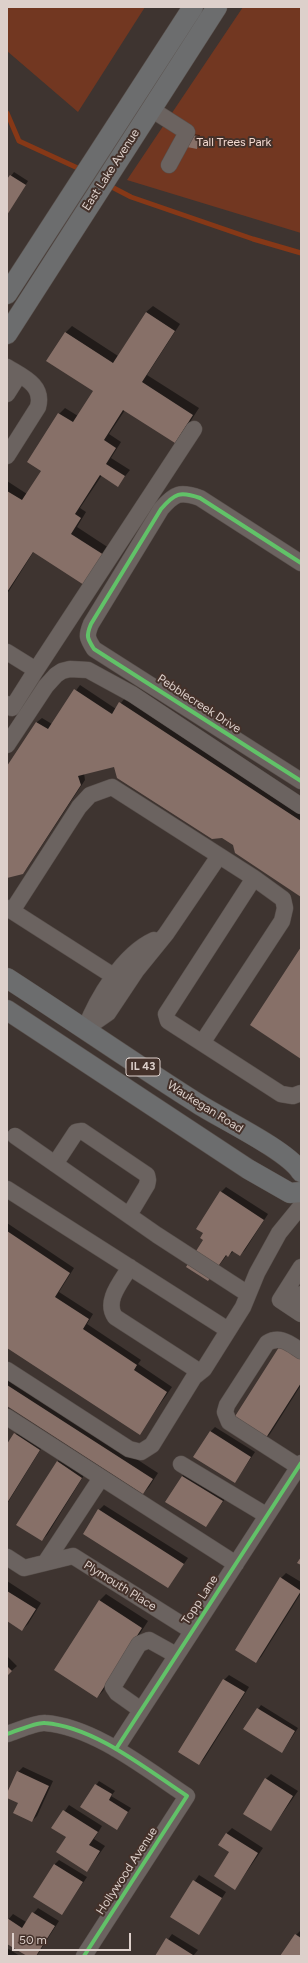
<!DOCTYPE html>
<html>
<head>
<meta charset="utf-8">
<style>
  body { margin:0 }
  #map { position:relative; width:308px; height:1963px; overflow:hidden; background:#3e3430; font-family:Figtree,sans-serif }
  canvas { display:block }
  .frame { position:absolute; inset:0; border:8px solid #ddd0cb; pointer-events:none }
  .scale { position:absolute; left:12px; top:1933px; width:119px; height:18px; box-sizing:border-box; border:2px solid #ddd0cb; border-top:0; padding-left:5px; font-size:12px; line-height:14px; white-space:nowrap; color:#ddd0cb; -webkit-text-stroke:3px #44312a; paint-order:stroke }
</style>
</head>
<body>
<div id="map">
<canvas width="308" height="1963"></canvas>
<div class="frame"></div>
<div class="scale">50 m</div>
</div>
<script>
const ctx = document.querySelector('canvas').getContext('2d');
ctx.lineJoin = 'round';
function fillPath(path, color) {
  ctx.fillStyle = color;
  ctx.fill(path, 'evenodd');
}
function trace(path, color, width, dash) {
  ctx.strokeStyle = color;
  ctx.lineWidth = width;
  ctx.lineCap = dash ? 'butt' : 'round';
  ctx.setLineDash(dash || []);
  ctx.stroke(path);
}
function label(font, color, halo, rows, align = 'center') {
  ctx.font = font + ' Figtree,sans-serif';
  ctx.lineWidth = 4;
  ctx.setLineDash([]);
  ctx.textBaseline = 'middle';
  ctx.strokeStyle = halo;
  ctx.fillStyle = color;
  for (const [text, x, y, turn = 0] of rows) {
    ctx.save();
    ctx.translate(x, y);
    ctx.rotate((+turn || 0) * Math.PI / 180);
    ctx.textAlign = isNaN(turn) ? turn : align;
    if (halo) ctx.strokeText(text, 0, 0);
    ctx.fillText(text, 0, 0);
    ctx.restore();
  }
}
fillPath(new Path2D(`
  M7 7H145L78 112 7 51Z
  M243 7H301V233L127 180Z`), '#723721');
fillPath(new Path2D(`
  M192 134 200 135 196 148Z
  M14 172 28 181 7 214V181Z
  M153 306 180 324 147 375 199 408 181 436 175 442 125 410 109 434 121 442 111 458 130 470 118 485 102 475 80 508 86 512 77 527 109 548 90 577 34 551 7 594V481L27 494 43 470 29 461 59 414 65 408 78 416 94 391 47 361 66 332 72 326 118 356 146 312Z
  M80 685 116 709 125 698 301 813V895L234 845 115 766 84 773 85 780 27 868 22 873 7 877V768L37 722 42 718 52 724Z
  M226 1187 268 1214 245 1250 240 1255 234 1251 228 1256 227 1255 208 1280 205 1240 221 1192Z
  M7 1223 74 1268 59 1292 93 1314 87 1324 141 1360 138 1364 172 1387 140 1433 7 1347Z
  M301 1347V1385L270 1434 264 1440Z
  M7 1375 158 1473 149 1487 143 1493 7 1405Z
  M215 1427 255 1452 235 1482 210 1432Z
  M20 1429 44 1444 7 1504V1446Z
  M62 1457 86 1472 47 1535 42 1540 57 1462Z
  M187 1471 227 1496 206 1526 182 1476Z
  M104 1505 188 1558 168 1587 99 1510Z
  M286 1573 301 1582V1593L261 1657 256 1662 281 1578Z
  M7 1581 41 1603 28 1624 22 1630 7 1620Z
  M106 1594 148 1621 103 1691 97 1697 55 1670 100 1600Z
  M7 1656 17 1666 7 1675Z
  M229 1675 249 1687 204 1759 199 1764 224 1680Z
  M261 1705 298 1728 285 1748 245 1728Z
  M23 1767 53 1781 37 1816 32 1821 19 1803 7 1797 18 1772Z
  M271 1774 298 1791 271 1830 266 1779Z
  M99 1781 115 1791 111 1796 131 1808 117 1828 82 1806Z
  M69 1805 102 1826 94 1839 105 1846 87 1871 67 1837 53 1828Z
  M232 1828 263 1848 235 1889 227 1833Z
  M59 1860 87 1877 62 1914 54 1865Z
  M199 1875 226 1892 199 1933 171 1916Z
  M38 1908 59 1921 38 1954 36 1956H28L7 1943V1921L13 1914 26 1922Z
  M301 1930V1956H282L296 1935Z
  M172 1934 198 1950 193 1956H156Z
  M7 1948 20 1956H7Z`), '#0007');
trace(new Path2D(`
  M7 113 19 141 82 170
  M108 185 131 197 253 239 301 253`), '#863817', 5);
fillPath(new Path2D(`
  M190 135 199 136 197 149 187 147Z
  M10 175 26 185 7 215V179Z
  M146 312 175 331 142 382 193 415 175 443 123 410 104 440 116 448 106 464 125 476 118 487 100 475 75 514 81 518 71 534 104 555 84 585 33 552 7 592V491L22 500 41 471 27 462 58 413 73 422 93 391 46 361 65 332 113 363Z
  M74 689 112 714 119 702 301 821V897L235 853 233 845 222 838 212 839 117 778 114 767 78 776 81 785 23 874 7 878V766L36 722 48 729Z
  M301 947V1059L250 1025Z
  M220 1191 264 1220 240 1256 232 1251 228 1257 226 1255 208 1281 186 1267 203 1240 200 1238 203 1233 196 1229Z
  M7 1231 70 1273 55 1297 89 1319 83 1329 137 1365 134 1370 167 1392 140 1435 7 1348Z
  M281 1344 301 1357V1383L264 1441 232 1421Z
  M7 1385 153 1479 143 1494 7 1406Z
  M210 1431 251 1457 235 1483 193 1457Z
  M14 1433 40 1450 7 1503V1444Z
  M57 1461 82 1478 42 1541 16 1525Z
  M182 1476 223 1501 206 1527 165 1502Z
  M98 1509 184 1564 168 1588 83 1534Z
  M301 1557V1565L297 1563Z
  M280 1577 301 1591 256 1663 235 1650Z
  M7 1591 36 1609 22 1631 7 1621Z
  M99 1600 142 1628 97 1698 54 1670Z
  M7 1666 12 1671 7 1676Z
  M223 1679 245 1692 199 1765 178 1752Z
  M257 1708 295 1731 282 1753 243 1729Z
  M17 1771 49 1786 32 1822 13 1813 18 1803 7 1798V1793Z
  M265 1778 293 1796 271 1831 243 1814Z
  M95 1784 112 1794 109 1800 128 1812 117 1830 80 1807Z
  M63 1810 98 1832 89 1845 100 1851 87 1872 56 1852 66 1837 51 1828Z
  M226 1833 258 1853 235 1890 214 1876 229 1852 218 1845Z
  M54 1864 83 1882 62 1915 33 1897Z
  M193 1880 222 1898 199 1935 170 1917Z
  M32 1912 55 1926 36 1956H27L7 1944V1918L22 1928Z
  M295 1934 301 1938V1956H280Z
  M166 1938 193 1955V1956H155Z`), '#877068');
const minor = new Path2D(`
  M151 109 187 132 169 165
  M7 367C23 377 44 385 38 407L7 456
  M7 394 19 375
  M301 563 200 498C180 491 175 493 161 509L91 624C86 636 87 638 94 649L301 781
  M7 652 36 670 194 429
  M7 704 12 708 36 670
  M7 745 46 686 56 675 62 671 70 669 88 670 132 694 301 806
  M7 908 12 911 79 807 90 795 112 787 254 878 166 1014 168 1021 281 1094 293 1096 301 1093
  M12 911 115 977
  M85 1029 108 1013 136 971 166 934 219 856
  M85 1029C97 998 123 954 154 940
  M202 1043 282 921 285 908 283 899 254 878
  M15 1136 157 1235 248 1294
  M55 1164 76 1132 82 1131 147 1175 148 1180 147 1185 129 1215
  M7 1189 228 1330
  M130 1267C121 1282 104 1301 115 1317L200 1372
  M301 1267 280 1300 301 1314
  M292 1308 301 1294
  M7 1370 129 1449 141 1452 152 1445 194 1377 204 1369 243 1307 257 1273 279 1233 301 1206
  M7 1417 236 1564
  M181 1464 266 1515
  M299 1467 229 1422 225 1412 227 1405 267 1343C280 1335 290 1344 301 1351
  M7 1557 24 1568 73 1556 192 1631
  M45 1563 101 1478
  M141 1710 117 1693 113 1687 139 1644 149 1640 176 1655
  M7 1734C17 1731 36 1722 45 1723 95 1727 146 1769 187 1796L84 1956
  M116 1749 301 1463`);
const major = new Path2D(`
  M7 294 193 7
  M7 334 217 7
  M7 978C72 1020 135 1064 200 1105 224 1120 288 1151 301 1172
  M7 1010 248 1169 290 1193 301 1192`);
trace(minor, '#59504c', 17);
trace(major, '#59504c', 21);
trace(minor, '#6b6360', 16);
trace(major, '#6c6d6e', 20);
trace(new Path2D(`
  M301 563 200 498C180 491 175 493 161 509L91 624C86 636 87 638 94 649L301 781
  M7 1734C17 1731 36 1722 45 1723 95 1727 146 1769 187 1796L84 1956
  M116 1749 301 1463`), '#61c268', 4);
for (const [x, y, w] of [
  [143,1067,34]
]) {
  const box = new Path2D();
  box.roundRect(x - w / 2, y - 9, w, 18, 3);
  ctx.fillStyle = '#44312a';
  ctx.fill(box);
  trace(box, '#ddd0cb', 1);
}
label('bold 11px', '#ddd0cb', null, [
  ["IL 43",143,1067]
]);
label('12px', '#f3d9d0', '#44312a', [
  ["Tall Trees Park",234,142]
]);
label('12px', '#ddd0cb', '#44312a', [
  ["East Lake Avenue",111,170,-57],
  ["Pebblecreek Drive",199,704,33],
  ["Waukegan Road",205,1107,32],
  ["Plymouth Place",120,1586,32],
  ["Topp Lane",200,1600,-57],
  ["Hollywood Avenue",127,1871,-57]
]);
</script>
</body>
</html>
